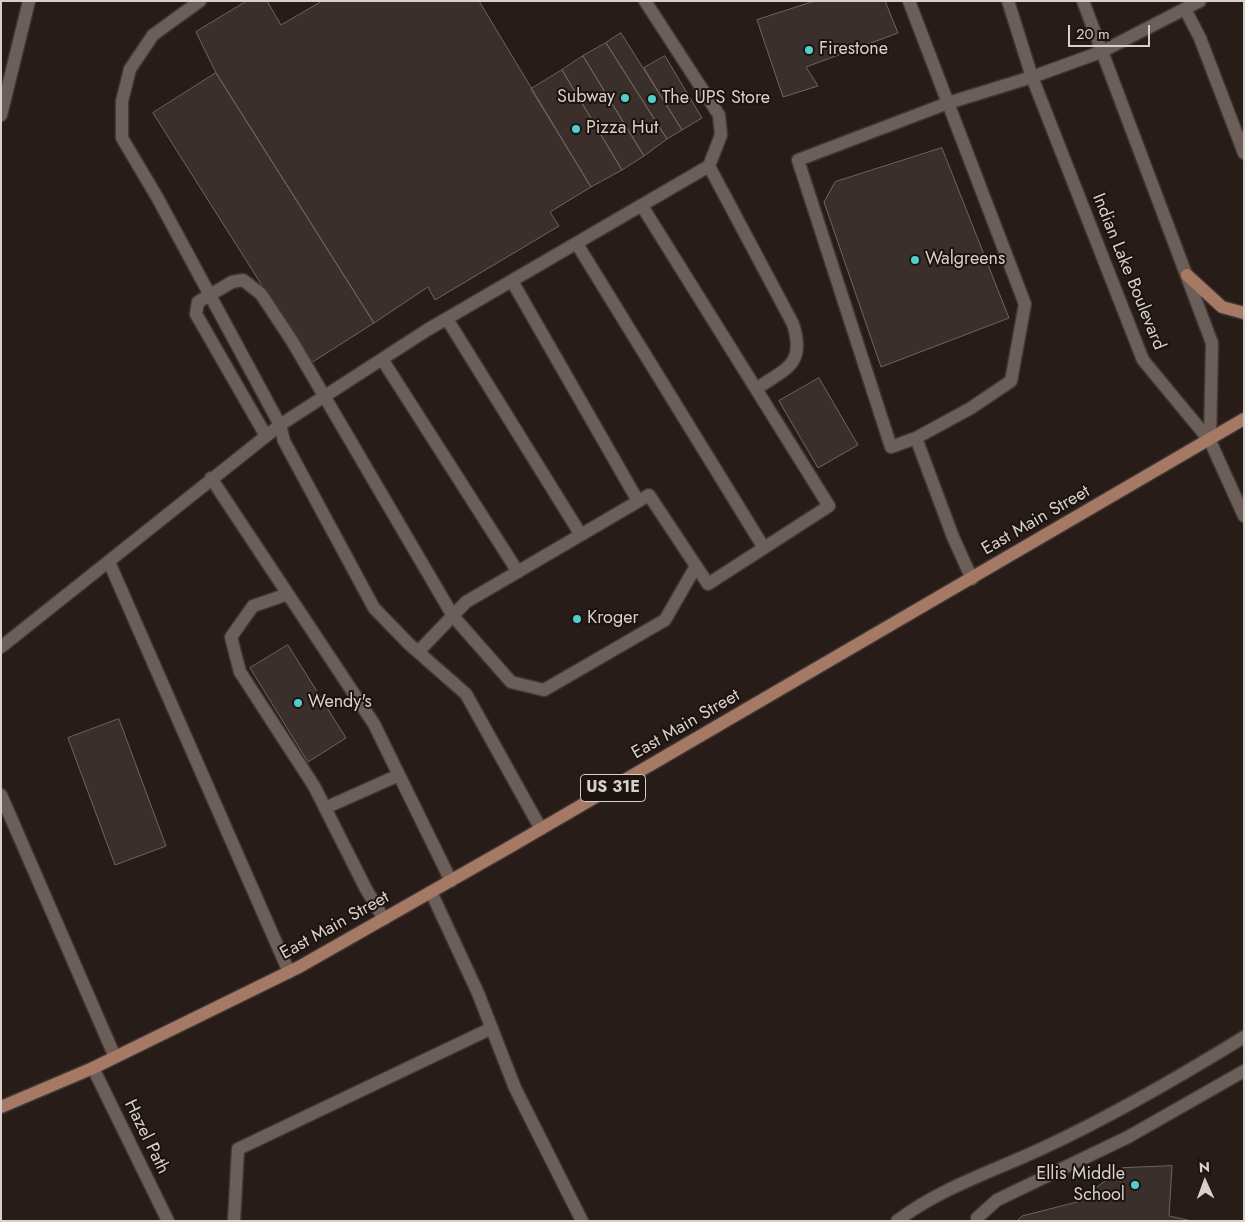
<!DOCTYPE html>
<html>
<head>
<meta charset="utf-8">
<style>
  body { margin:0 }
  #map { position:relative; width:1245px; height:1222px; overflow:hidden; background:#271c17; font-family:Jost,sans-serif }
  canvas { display:block }
  .frame { position:absolute; inset:0; border:2px solid #d7d0cd; pointer-events:none }
  .north { position:absolute; left:1180px; top:1157px; width:50px; height:50px; -webkit-text-stroke:4px #1d130e; paint-order:stroke; rotate:358deg; font-size:14px; font-weight:700; line-height:20px; text-align:center; color:#d7d0cd }
  .north::after { content:''; display:block; margin:auto; width:18px; height:22px; background:#d7d0cd; clip-path:polygon(50% 0,100% 100%,50% 72%,0 100%) }
  .scale { position:absolute; left:1068px; top:25px; width:82px; height:22px; box-sizing:border-box; border:2px solid #d7d0cd; border-top:0; padding-left:6px; font-size:15px; line-height:18px; white-space:nowrap; color:#d7d0cd; -webkit-text-stroke:4px #1d130e; paint-order:stroke }
</style>
</head>
<body>
<div id="map">
<canvas width="1245" height="1222"></canvas>
<div class="frame"></div>
<div class="north">N</div>
<div class="scale">20 m</div>
</div>
<script>
const ctx = document.querySelector('canvas').getContext('2d');
ctx.lineJoin = 'round';
function fillPath(path, color) {
  ctx.fillStyle = color;
  ctx.fill(path, 'evenodd');
}
function trace(path, color, width, dash) {
  ctx.strokeStyle = color;
  ctx.lineWidth = width;
  ctx.lineCap = dash ? 'butt' : 'round';
  ctx.setLineDash(dash || []);
  ctx.stroke(path);
}
function label(font, color, halo, rows, align = 'center') {
  ctx.font = font + ' Jost,sans-serif';
  ctx.lineWidth = 4;
  ctx.setLineDash([]);
  ctx.textBaseline = 'middle';
  ctx.strokeStyle = halo;
  ctx.fillStyle = color;
  for (const [text, x, y, turn = 0] of rows) {
    ctx.save();
    ctx.translate(x, y);
    ctx.rotate((+turn || 0) * Math.PI / 180);
    ctx.textAlign = isNaN(turn) ? turn : align;
    if (halo) ctx.strokeText(text, 0, 0);
    ctx.fillText(text, 0, 0);
    ctx.restore();
  }
}
const building = new Path2D(`
  M247 1H267L281 25 322 1H479L591 187 550 212 559 226 435 300 428 287 374 323 216 73 196 32Z
  M815 1H885L898 33 806 67 818 86 783 97 757 20Z
  M621 33 682 130 667 139 606 43Z
  M606 43 667 139 644 156 583 56Z
  M583 56 644 156 622 170 562 70Z
  M665 56 702 118 682 130 644 68Z
  M562 70 622 170 591 187 531 89Z
  M216 73 374 323 311 363 153 113Z
  M942 148 1009 318 881 367 824 202 835 182Z
  M819 378 858 445 818 468 779 401Z
  M288 645 346 738 308 762 250 668Z
  M119 719 166 846 115 865 68 738Z
  M1172 1166 1169 1216 1192 1221H1017L1022 1216 1077 1202 1122 1168Z`);
fillPath(building, '#3a2f2a');
trace(building, '#71645e', 1);
const service = new Path2D(`
  M200 1 153 35 130 69 122 101V138L157 197 280 425 284 441 374 608 409 644 466 694 541 829
  M909 1 948 103 1032 77
  M1185 9 1200 38 1244 153
  M1 115 29 1
  M709 166 793 324C806 365 786 368 756 389
  M577 244 764 548
  M512 281 638 501
  M447 319 581 535
  M382 359 518 572
  M266 436 196 314 198 302 232 282 243 280 261 294 292 341 453 616 511 682 544 690 665 620 696 566
  M916 438 891 447 798 160 948 103 1025 304 1011 381 971 408 916 438 953 537 972 579
  M211 478 374 724 451 881
  M109 562 289 972
  M288 594 253 606 231 637 240 672 314 786 366 889 384 919
  M1 647 280 425 427 330 709 166 721 135 719 115 645 1
  M418 652 466 602 649 495 708 584 829 506 642 206
  M1 795 115 1057
  M325 808 399 775
  M431 892 478 993 515 1088 582 1221
  M234 1221 238 1149 492 1028
  M897 1221C940 1188 994 1171 1043 1148 1112 1116 1179 1077 1244 1037
  M977 1221V1218L997 1200 1128 1137 1244 1071`);
const minor = new Path2D(`
  M1032 77 1101 52 1200 1
  M93 1068 168 1221`);
const tertiary = new Path2D(`
  M1210 441 1244 516`);
const secondary = new Path2D(`
  M1008 1 1032 77 1143 360 1210 441
  M1083 1 1212 343 1210 441`);
const primary = new Path2D(`
  M1187 275 1222 307 1244 313
  M1 1107 93 1068 299 967 508 848 1244 419`);
trace(service, '#3f3734', 15);
trace(minor, '#3f3734', 15);
trace(tertiary, '#3f3734', 15);
trace(secondary, '#3f3734', 15);
trace(primary, '#3f3734', 15);
trace(service, '#6c5f5a', 12);
trace(minor, '#6c5f5a', 12);
trace(tertiary, '#6c5f5a', 12);
trace(secondary, '#6c5f5a', 12);
trace(primary, '#a67965', 12);
for (const [x, y, r, color] of [
  [809,50,5,"#52cdcd"],
  [625,98,5,"#52cdcd"],
  [652,99,5,"#52cdcd"],
  [576,129,5,"#52cdcd"],
  [915,260,5,"#52cdcd"],
  [577,619,5,"#52cdcd"],
  [298,703,5,"#52cdcd"],
  [1135,1185,5,"#52cdcd"]
]) {
  const dot = new Path2D();
  dot.arc(x, y, r, 0, 2 * Math.PI);
  ctx.fillStyle = color;
  ctx.fill(dot);
  trace(dot, '#1d130e', 2);
}
for (const [x, y, w] of [
  [613,788,65]
]) {
  const box = new Path2D();
  box.roundRect(x - w / 2, y - 13.5, w, 27, 4);
  ctx.fillStyle = '#1d130e';
  ctx.fill(box);
  trace(box, '#d7d0cd', 1);
}
label('bold 16px', '#d7d0cd', null, [
  ["US 31E",613,788]
]);
label('18px', '#d7d0cd', '#1d130e', [
  ["Firestone",819,50],
  ["Subway",615,98,"right"],
  ["The UPS Store",662,99],
  ["Pizza Hut",586,129],
  ["Walgreens",925,260],
  ["Kroger",587,619],
  ["Wendy's",308,703],
  ["Ellis Middle",1125,1175,"right"],
  ["School",1125,1196,"right"]
], 'left');
label('18px', '#d7d0cd', '#1d130e', [
  ["Indian Lake Boulevard",1128,272,68],
  ["East Main Street",1036,521,-30],
  ["East Main Street",686,725,-30],
  ["East Main Street",335,926,-29],
  ["Hazel Path",146,1137,64]
]);
</script>
</body>
</html>
